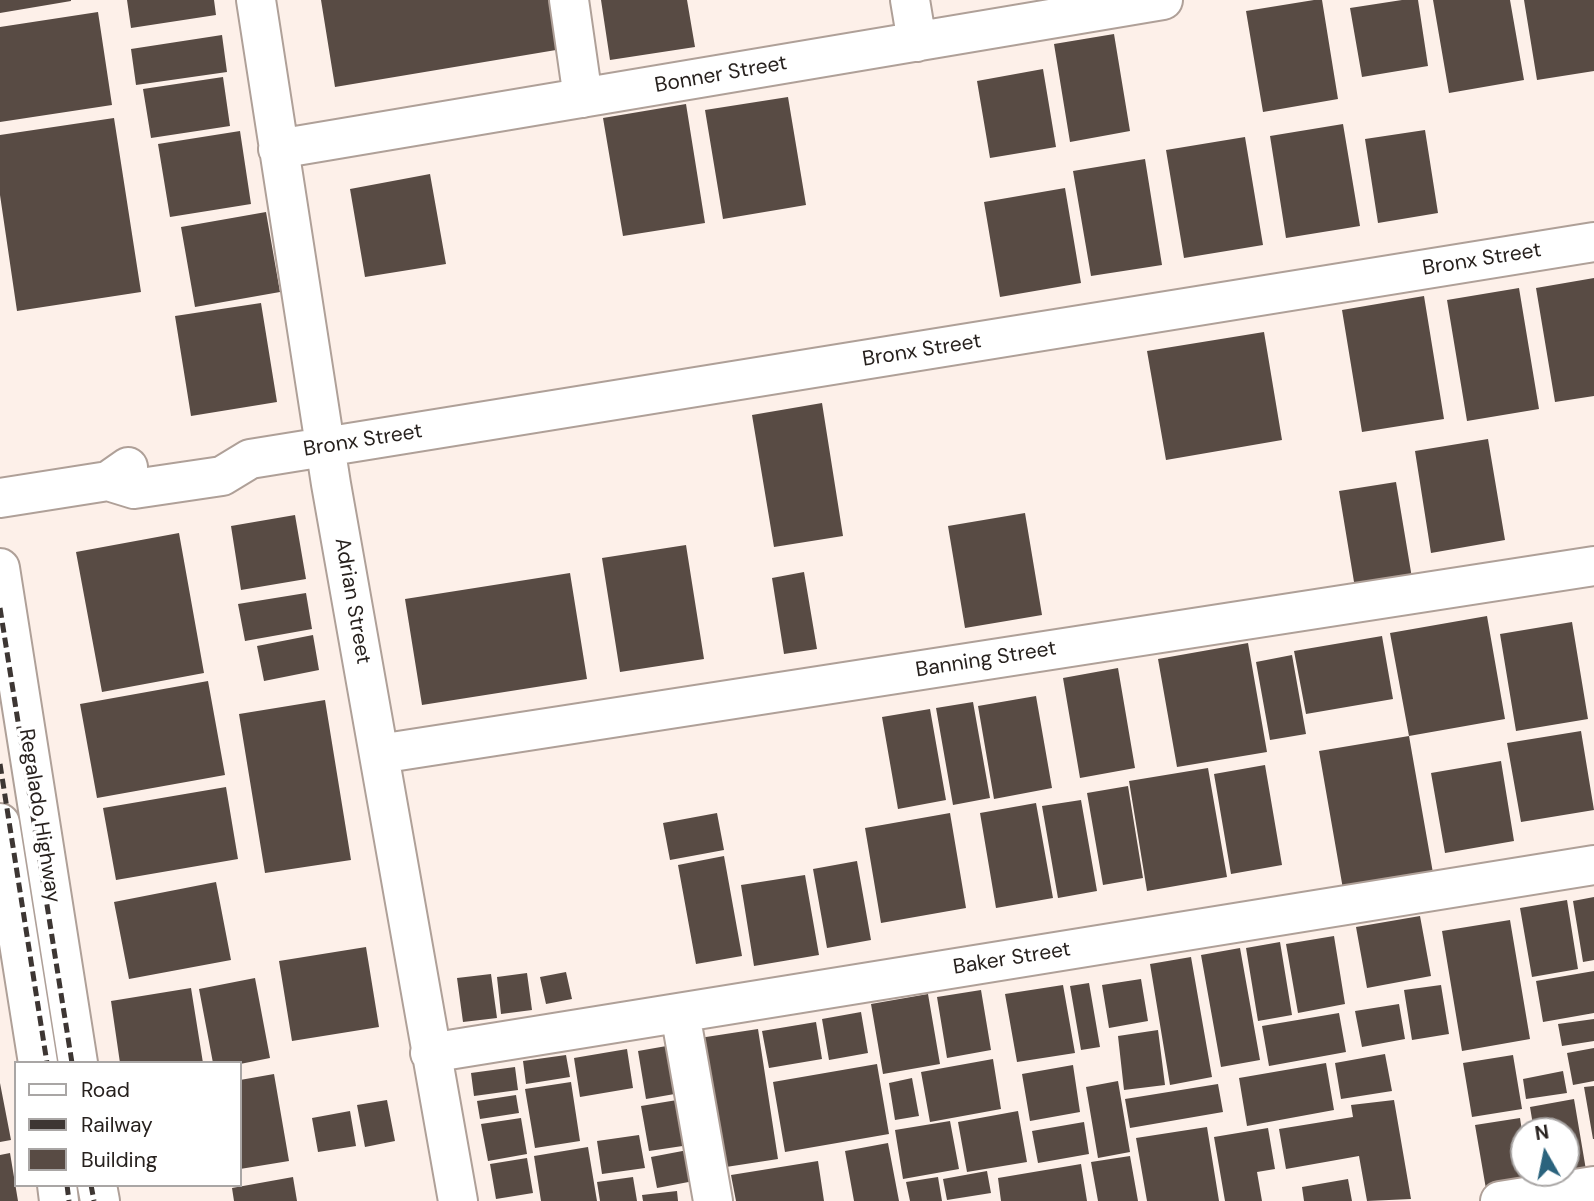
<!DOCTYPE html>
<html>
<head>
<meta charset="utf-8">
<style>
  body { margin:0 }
  #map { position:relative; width:1594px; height:1201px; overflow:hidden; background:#fdf0e9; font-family:"DM Sans",sans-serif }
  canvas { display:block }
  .legend { position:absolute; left:14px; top:1061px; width:228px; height:126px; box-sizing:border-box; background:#fff; border:2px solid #a9a6a5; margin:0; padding:9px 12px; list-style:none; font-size:21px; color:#27211e }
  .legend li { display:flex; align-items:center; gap:14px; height:35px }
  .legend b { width:35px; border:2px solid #a9a6a5 }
  .north { position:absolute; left:1510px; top:1117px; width:70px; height:70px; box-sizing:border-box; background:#fff; border:2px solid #a9a6a5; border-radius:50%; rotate:351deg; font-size:19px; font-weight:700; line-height:28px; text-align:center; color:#27211e }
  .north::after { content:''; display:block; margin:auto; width:24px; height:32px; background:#2b637d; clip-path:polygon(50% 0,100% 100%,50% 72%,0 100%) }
</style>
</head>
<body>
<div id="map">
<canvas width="1594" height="1201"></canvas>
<ul class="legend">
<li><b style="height:9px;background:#fff"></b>Road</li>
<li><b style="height:9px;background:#3d3633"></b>Railway</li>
<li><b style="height:19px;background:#584b44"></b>Building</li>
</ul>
<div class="north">N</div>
</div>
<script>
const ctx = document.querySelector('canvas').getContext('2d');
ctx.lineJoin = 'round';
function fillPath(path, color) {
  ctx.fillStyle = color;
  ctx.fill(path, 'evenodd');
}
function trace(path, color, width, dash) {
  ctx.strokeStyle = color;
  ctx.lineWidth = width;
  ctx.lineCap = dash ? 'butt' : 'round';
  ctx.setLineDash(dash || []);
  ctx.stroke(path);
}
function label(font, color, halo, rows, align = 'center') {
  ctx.font = font + ' "DM Sans",sans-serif';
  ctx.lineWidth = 7;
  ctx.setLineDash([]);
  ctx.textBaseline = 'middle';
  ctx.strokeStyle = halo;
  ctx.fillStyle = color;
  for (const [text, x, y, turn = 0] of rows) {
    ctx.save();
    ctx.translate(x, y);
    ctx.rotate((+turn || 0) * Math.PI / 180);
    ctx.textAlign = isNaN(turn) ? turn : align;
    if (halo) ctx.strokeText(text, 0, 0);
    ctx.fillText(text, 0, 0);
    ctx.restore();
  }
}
fillPath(new Path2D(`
  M0 0H71V1L0 13Z
  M127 0H214L216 15 131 28Z
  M321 0H554L562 49 335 87Z
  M601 0H687L695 47 610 60Z
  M1314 0H1322L1338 99 1263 112 1246 11Z
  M1402 0H1418L1428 66 1362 77 1350 8Z
  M1433 0H1510L1524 80 1449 93Z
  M1524 0H1594V71L1537 80Z
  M98 12 112 105 0 122V27Z
  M1114 34 1130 131 1070 142 1054 44Z
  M222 35 227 72 136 85 131 49Z
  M1043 69 1056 147 990 158 977 81Z
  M223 77 230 126 151 138 143 89Z
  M788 97 806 205 723 219 705 110Z
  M686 104 705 223 623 236 603 118Z
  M114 118 141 292 17 311 0 195V135Z
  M1343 124 1360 226 1286 238 1270 136Z
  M1425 130 1438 213 1378 223 1365 139Z
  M240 131 251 204 170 217 158 144Z
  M1245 137 1263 245 1184 258 1166 150Z
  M1145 159 1162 265 1091 276 1073 171Z
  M430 174 446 264 365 277 350 189Z
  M1065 188 1081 283 1000 297 984 202Z
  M266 212 280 292 195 307 181 227Z
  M1594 278V396L1555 402 1536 288Z
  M1519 288 1539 409 1467 421 1447 300Z
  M1424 296 1444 419 1362 432 1342 310Z
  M261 303 277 402 191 416 175 316Z
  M1264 332 1282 440 1166 460 1147 351Z
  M822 403 843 536 774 547 752 415Z
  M1488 439 1505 540 1431 553 1415 451Z
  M1396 482 1412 578 1355 588 1339 491Z
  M1025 513 1042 615 965 628 948 526Z
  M295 515 306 579 241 590 231 526Z
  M179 533 204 673 102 692 76 552Z
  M686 545 704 659 620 672 602 558Z
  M804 572 817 649 784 654 772 578Z
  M570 573 587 679 422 705 405 599Z
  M306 593 312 629 245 641 238 604Z
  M1487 616 1505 719 1409 736 1390 633Z
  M1572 622 1588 719 1516 731 1500 634Z
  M313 635 319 670 264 681 257 646Z
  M1382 636 1393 699 1306 714 1294 651Z
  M1248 643 1267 752 1177 767 1158 659Z
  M1292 655 1306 734 1270 740 1256 662Z
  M1118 668 1135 768 1080 778 1063 678Z
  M208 681 225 775 97 798 80 704Z
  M1036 696 1052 788 994 799 978 706Z
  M325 700 351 860 265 873 239 714Z
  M973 702 990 798 953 805 936 708Z
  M930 709 946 800 898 809 882 717Z
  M1581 731 1594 810 1521 822 1507 743Z
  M1409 736 1433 873 1343 889 1319 751Z
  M1501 761 1514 841 1445 853 1431 773Z
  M1265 765 1282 865 1231 874 1214 774Z
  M1208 768 1227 877 1147 891 1129 781Z
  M1128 786 1143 878 1103 885 1087 793Z
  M226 787 238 859 116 880 103 808Z
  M1081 800 1097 891 1058 898 1042 806Z
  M1036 803 1053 898 996 908 980 813Z
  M717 813 724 850 670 860 663 823Z
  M950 813 966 908 881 923 865 828Z
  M724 856 742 956 696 964 678 865Z
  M857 861 871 940 827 948 813 869Z
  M805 875 819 955 754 966 741 885Z
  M216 882 231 960 129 979 114 902Z
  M1594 897V960L1583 962 1573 901Z
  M1567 900 1578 969 1532 977 1520 908Z
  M1420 916 1431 976 1367 988 1356 927Z
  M1510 920 1530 1039 1462 1051 1442 931Z
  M1334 936 1345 1004 1298 1013 1286 944Z
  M1280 942 1292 1015 1258 1021 1246 948Z
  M366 947 379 1027 292 1041 279 961Z
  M1240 948 1260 1060 1221 1067 1201 955Z
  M1191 957 1212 1077 1170 1085 1150 964Z
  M1594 971V1013L1543 1022 1536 981Z
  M566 972 572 999 546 1004 540 977Z
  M527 973 532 1010 501 1014 497 977Z
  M491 974 497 1018 463 1022 457 978Z
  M255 978 270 1058 240 1064 213 1063 199 989Z
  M1141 979 1148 1021 1109 1028 1102 985Z
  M1089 983 1100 1047 1081 1050 1070 986Z
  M1063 985 1075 1053 1017 1062 1005 994Z
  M1441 985 1449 1034 1412 1040 1404 990Z
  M191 988 203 1063H120L111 1001Z
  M981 990 991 1050 947 1058 937 997Z
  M928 994 940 1064 883 1074 871 1004Z
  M1399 1004 1405 1039 1362 1047 1355 1011Z
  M861 1012 868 1053 829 1060 822 1019Z
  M1339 1013 1346 1052 1269 1066 1262 1026Z
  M1594 1019V1041L1562 1046 1558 1024Z
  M816 1022 822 1059 769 1068 762 1031Z
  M758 1029 778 1159 713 1169 693 1039Z
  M1158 1030 1165 1085 1124 1090 1118 1036Z
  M678 1044 686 1092 646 1099 638 1051Z
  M1594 1048V1081L1573 1085 1567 1053Z
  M627 1049 633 1088 580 1097 574 1058Z
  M1385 1054 1392 1091 1341 1099 1335 1063Z
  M566 1055 570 1077 526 1084 523 1061Z
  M1513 1055 1522 1109 1472 1117 1463 1063Z
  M993 1059 1001 1109 930 1122 921 1072Z
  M1326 1063 1334 1110 1247 1126 1239 1078Z
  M877 1064 889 1134 785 1152 773 1082Z
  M1073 1065 1080 1112 1030 1121 1022 1074Z
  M515 1067 518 1090 474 1096 471 1073Z
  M1563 1071 1567 1093 1526 1099 1523 1079Z
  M274 1074 289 1161 240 1169V1080Z
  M912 1078 919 1116 895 1120 889 1083Z
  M1118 1081 1130 1152 1098 1158 1086 1087Z
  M571 1082 580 1141 535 1148 525 1089Z
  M0 1083 11 1140 0 1142Z
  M1218 1084 1223 1112 1130 1128 1125 1099Z
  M1594 1086V1139H1593L1584 1087Z
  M516 1095 519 1113 480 1119 477 1101Z
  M689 1098 696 1144 649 1151 641 1106Z
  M1574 1099 1586 1170 1566 1174V1131H1534L1530 1107Z
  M387 1100 395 1141 365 1147 357 1105Z
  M1394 1100 1411 1199 1367 1201 1359 1156 1286 1169 1279 1129 1353 1117 1351 1105Z
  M350 1111 356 1146 318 1152 312 1118Z
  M1018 1111 1027 1162 967 1172 958 1122Z
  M521 1118 527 1154 488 1161 481 1124Z
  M1520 1118 1524 1144V1173H1529L1530 1181 1486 1189 1475 1125Z
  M950 1121 959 1169 903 1179 895 1130Z
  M1084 1122 1089 1154 1038 1163 1032 1131Z
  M1207 1127 1219 1201H1147L1136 1138Z
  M1268 1128 1275 1169 1257 1172 1262 1201H1225L1214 1137Z
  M639 1135 645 1168 602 1174 597 1141Z
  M888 1143 899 1201H854L845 1151Z
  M588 1147 597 1201H541L534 1156Z
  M693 1149 699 1180 657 1188 651 1157Z
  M10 1153 18 1201H0V1155Z
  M1130 1156 1138 1201H1098L1091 1162Z
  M527 1158 533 1193 496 1199 490 1164Z
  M818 1161 824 1201H736L731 1175Z
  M1081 1164 1087 1201H1001L998 1178Z
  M987 1171 991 1193 947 1200 943 1179Z
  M293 1177 297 1201H234L232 1188Z
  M633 1177 637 1201H600L597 1182Z
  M938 1177 942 1201H910L906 1182Z
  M1348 1179 1352 1201H1304L1302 1187Z
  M677 1191 678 1201H643L642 1195Z`), '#584b44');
const minor = new Path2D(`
  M256 0 331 484 458 1201
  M569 0 583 98
  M910 0 917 42
  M278 149 1163 0
  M108 481 134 489 222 476 250 459 1594 242
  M0 498 108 481 128 467
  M379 754 1594 566
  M680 1013 713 1201
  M430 1053 1594 865
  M1500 1201 1594 1186`);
const major = new Path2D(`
  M0 568 78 1063
  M0 823 38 1063
  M57 1185 59 1201
  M97 1185 100 1201`);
trace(minor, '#afa098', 42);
trace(major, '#afa098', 42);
trace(minor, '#fff', 38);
trace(major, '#fff', 38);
trace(new Path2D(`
  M0 608 72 1063
  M0 764 47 1063
  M67 1185 69 1201
  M91 1185 94 1201`), '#3d3633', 5, [10, 5]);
label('21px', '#27211e', '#fff', [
  ["Bonner Street",721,75,-10],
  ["Bronx Street",1482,260,-9],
  ["Bronx Street",922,351,-9],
  ["Bronx Street",363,441,-9],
  ["Adrian Street",352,601,80],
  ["Banning Street",986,660,-9],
  ["Regalado Highway",39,816,81],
  ["Baker Street",1012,959,-9]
]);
</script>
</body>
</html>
